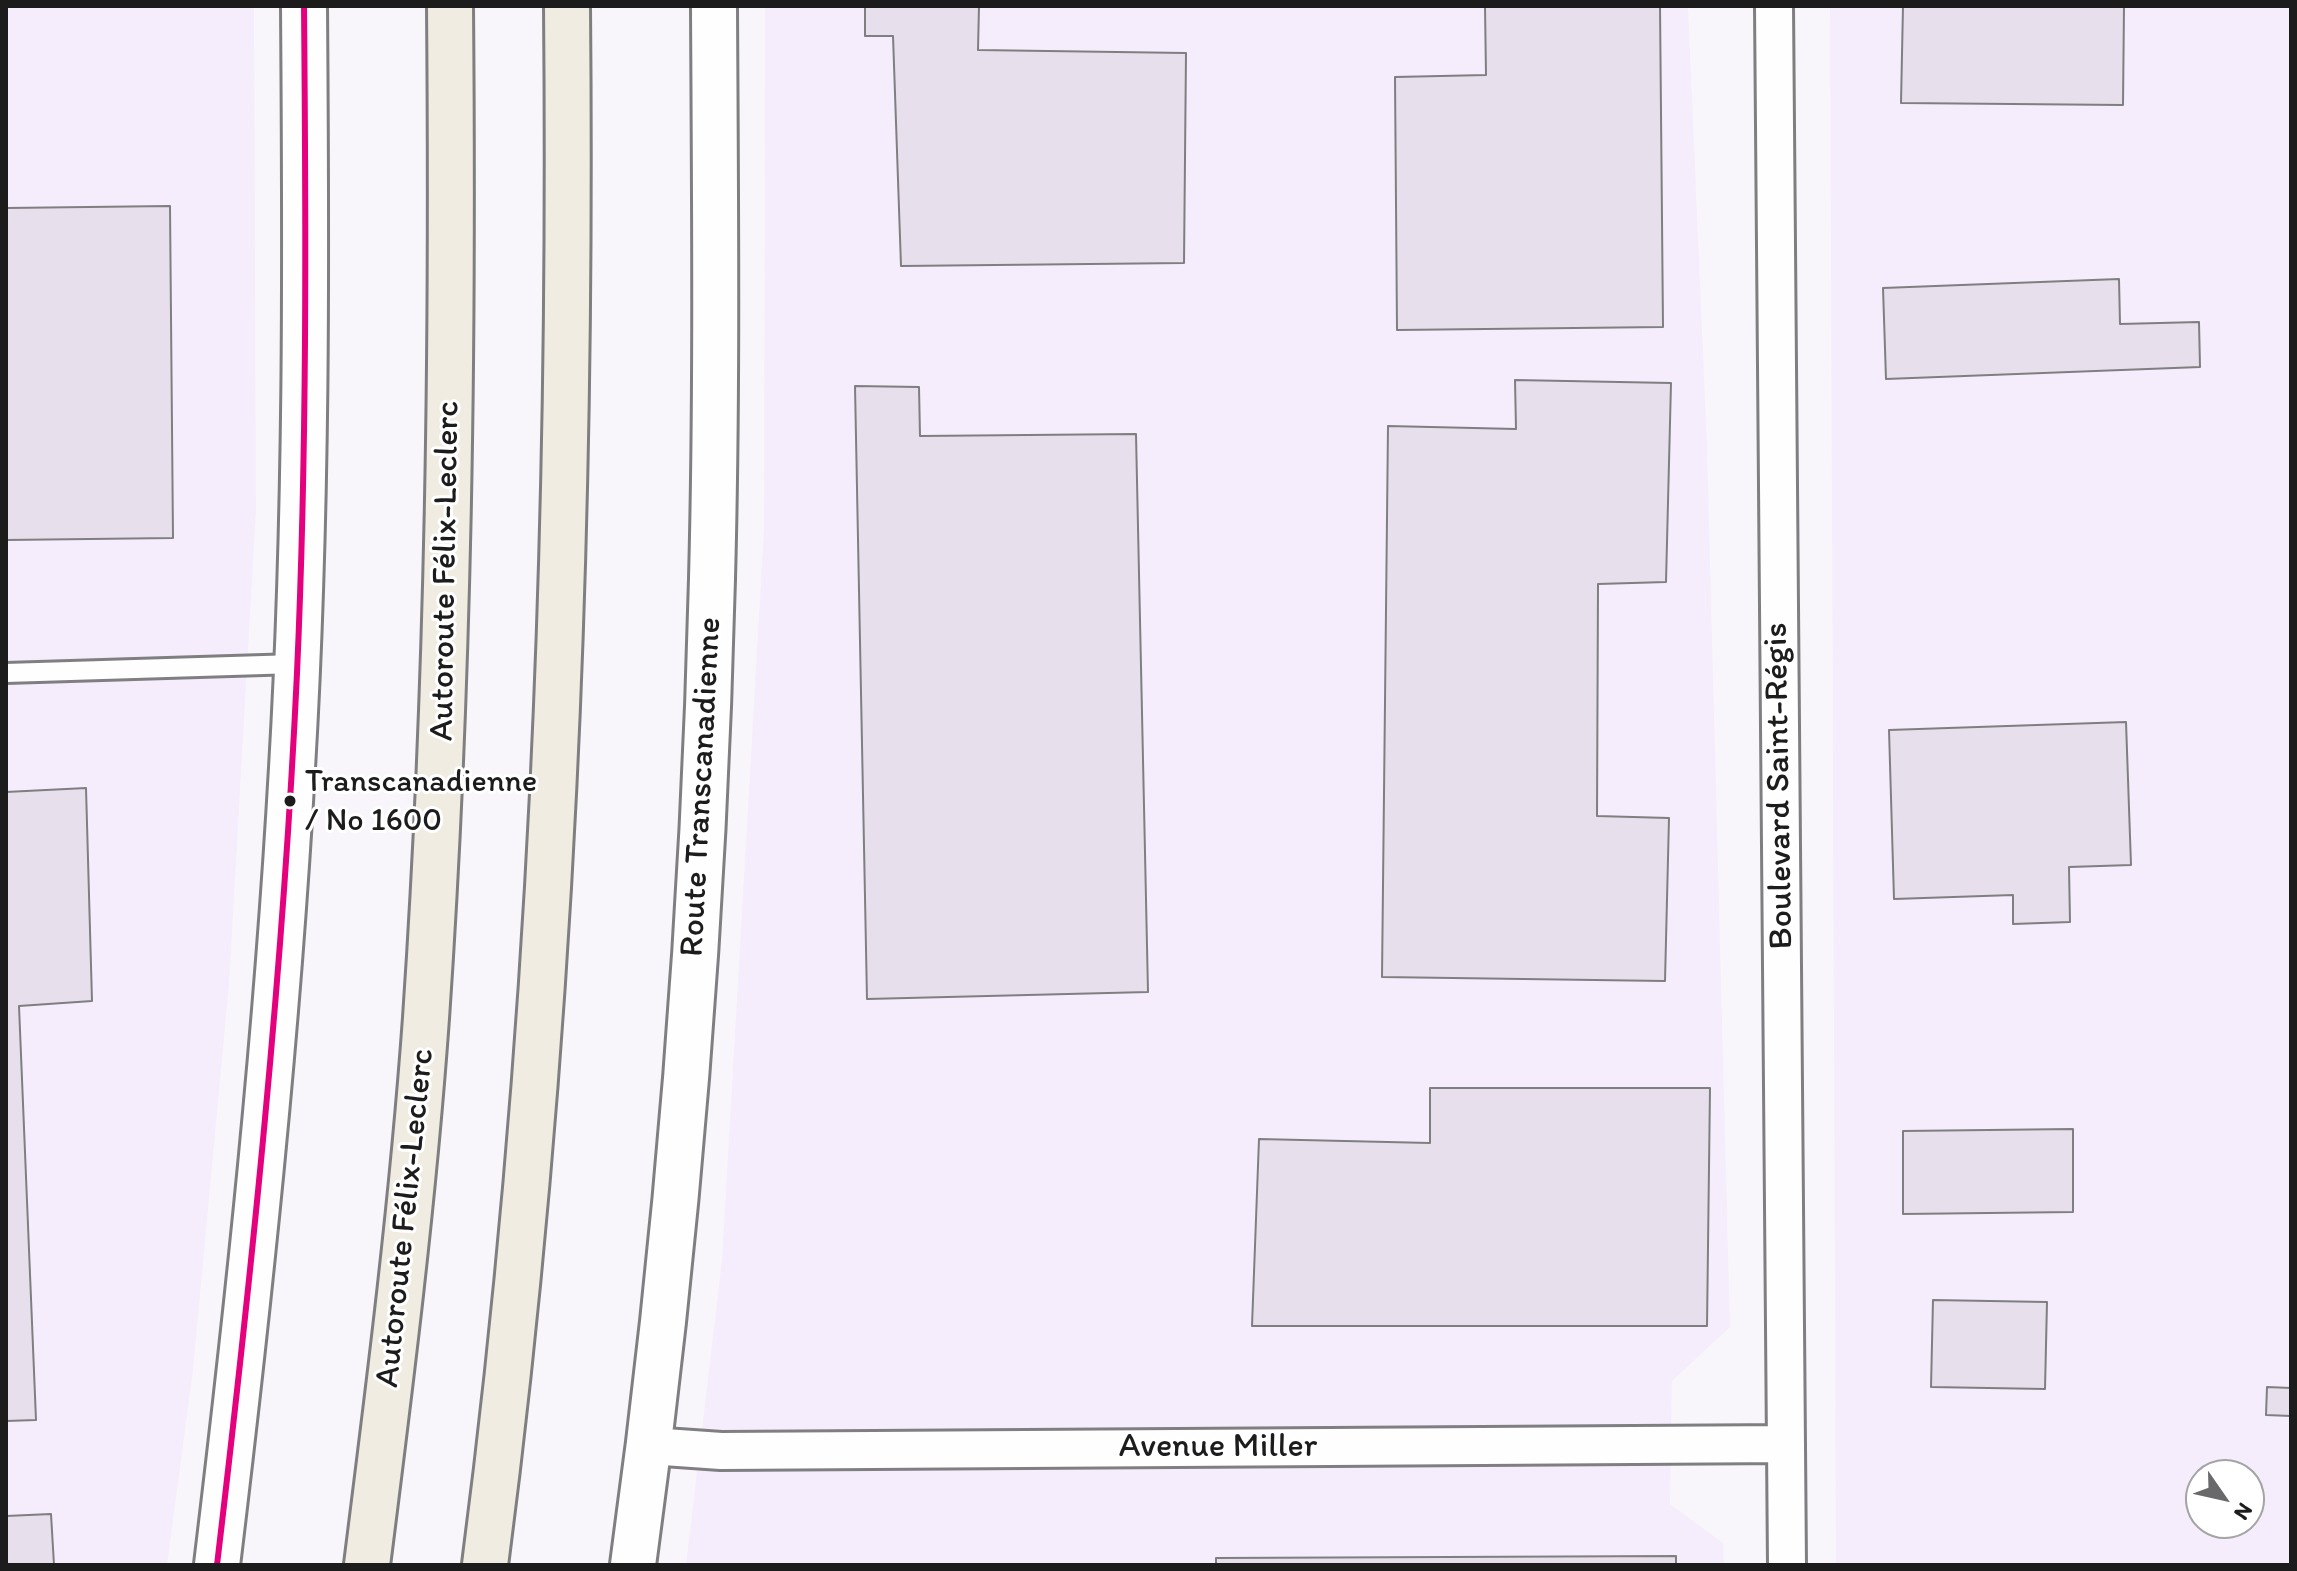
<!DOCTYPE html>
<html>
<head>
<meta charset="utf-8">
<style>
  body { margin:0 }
  #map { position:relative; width:2297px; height:1571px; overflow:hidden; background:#f9f6fb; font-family:Itim,sans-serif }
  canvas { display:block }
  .frame { position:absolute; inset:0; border:8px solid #1c1c1c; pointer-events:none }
  .north { position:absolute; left:2185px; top:1459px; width:80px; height:80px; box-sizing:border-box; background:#fff; border:2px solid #a4a4a4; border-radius:50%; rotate:124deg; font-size:22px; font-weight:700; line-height:32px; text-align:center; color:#1c1c1c }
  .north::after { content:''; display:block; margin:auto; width:28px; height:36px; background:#69686a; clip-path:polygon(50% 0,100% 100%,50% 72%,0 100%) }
</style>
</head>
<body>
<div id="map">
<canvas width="2297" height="1571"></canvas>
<div class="frame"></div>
<div class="north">N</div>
</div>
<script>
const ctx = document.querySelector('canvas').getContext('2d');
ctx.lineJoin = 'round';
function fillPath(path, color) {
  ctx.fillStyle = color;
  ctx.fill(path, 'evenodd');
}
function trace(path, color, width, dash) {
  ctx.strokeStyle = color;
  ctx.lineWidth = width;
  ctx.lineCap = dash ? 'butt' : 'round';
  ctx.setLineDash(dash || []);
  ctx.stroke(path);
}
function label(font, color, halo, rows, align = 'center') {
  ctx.font = font + ' Itim,sans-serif';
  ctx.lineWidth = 6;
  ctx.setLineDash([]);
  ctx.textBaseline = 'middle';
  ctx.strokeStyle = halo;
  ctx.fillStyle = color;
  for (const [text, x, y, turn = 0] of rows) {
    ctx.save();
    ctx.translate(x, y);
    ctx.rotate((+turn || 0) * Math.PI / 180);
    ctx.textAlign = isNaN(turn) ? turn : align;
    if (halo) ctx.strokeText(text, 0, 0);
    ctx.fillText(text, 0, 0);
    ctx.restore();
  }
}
fillPath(new Path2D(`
  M6 6H254L256 509 229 984 193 1370 167 1565H6Z
  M765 6H1688L1707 445 1730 1327 1672 1381 1670 1504 1723 1543 1724 1565H686L722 1260 764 529Z
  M1830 6H2291V1565H1836ZM2201 1475H2249V1523H2201Z`), '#f5edfb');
const building = new Path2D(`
  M865 6H979L978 50 1186 53 1184 263 901 266 893 36H865Z
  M1485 6H1660L1663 327 1397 330 1395 77 1486 75Z
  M1903 6H2124L2123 105 1901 103Z
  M170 206 173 538 6 540V208Z
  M2119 279 2120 324 2199 322 2200 367 1886 379 1883 288Z
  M1515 380 1671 383 1666 582 1598 584 1597 816 1669 818 1665 981 1382 977 1388 426 1516 429Z
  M855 386 919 387 920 436 1136 434 1148 992 867 999Z
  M2126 722 2131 865 2069 867 2070 922 2013 924V895L1894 899 1889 730Z
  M86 788 92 1001 19 1006 36 1420 6 1421V792Z
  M1430 1088H1710L1707 1326H1252L1259 1139 1430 1143Z
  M2073 1129V1212L1903 1214V1131Z
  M1933 1300 2047 1302 2045 1389 1931 1387Z
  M2267 1387 2291 1388V1416L2266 1415Z
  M51 1514 54 1565H6V1516Z
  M1676 1556V1565H1216V1558Z`);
fillPath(building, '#e7e0ec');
trace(building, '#7f7e80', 2);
const service = new Path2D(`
  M6 673 296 664`);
const minor = new Path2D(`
  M1774 6 1787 1565
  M650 1446 721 1451 1786 1444`);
const secondary = new Path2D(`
  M217 1565C249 1300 277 1035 292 768 307 514 306 260 304 6
  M633 1565C678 1239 704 909 712 579 717 388 715 197 714 6`);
const motorway = new Path2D(`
  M367 1565C390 1383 413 1201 426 1018 449 681 453 344 450 6
  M485 1565C553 1043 572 531 567 6`);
trace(service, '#7f7e80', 24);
trace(minor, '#7f7e80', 42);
trace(secondary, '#7f7e80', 50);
trace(motorway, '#7f7e80', 50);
trace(service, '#fefefe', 18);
trace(minor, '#fefefe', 36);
trace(secondary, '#fefefe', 44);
trace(motorway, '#f0ece1', 44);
trace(new Path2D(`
  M217 1565C252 1269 283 972 297 673 307 451 306 228 304 6`), '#e5007d', 6);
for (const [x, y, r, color] of [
  [290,801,7,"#1c1c1c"]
]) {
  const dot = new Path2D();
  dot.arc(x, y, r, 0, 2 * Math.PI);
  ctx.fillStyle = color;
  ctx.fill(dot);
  trace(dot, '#fff', 3);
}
label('32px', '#1c1c1c', '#fff', [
  ["Transcanadienne",305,783],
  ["/ No 1600",305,822]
], 'left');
label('34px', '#1c1c1c', '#fff', [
  ["Autoroute Félix-Leclerc",446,571,-89],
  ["Boulevard Saint-Régis",1780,786,-91],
  ["Route Transcanadienne",702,787,-87],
  ["Autoroute Félix-Leclerc",406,1218,-84],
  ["Avenue Miller",1218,1447]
]);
</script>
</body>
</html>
